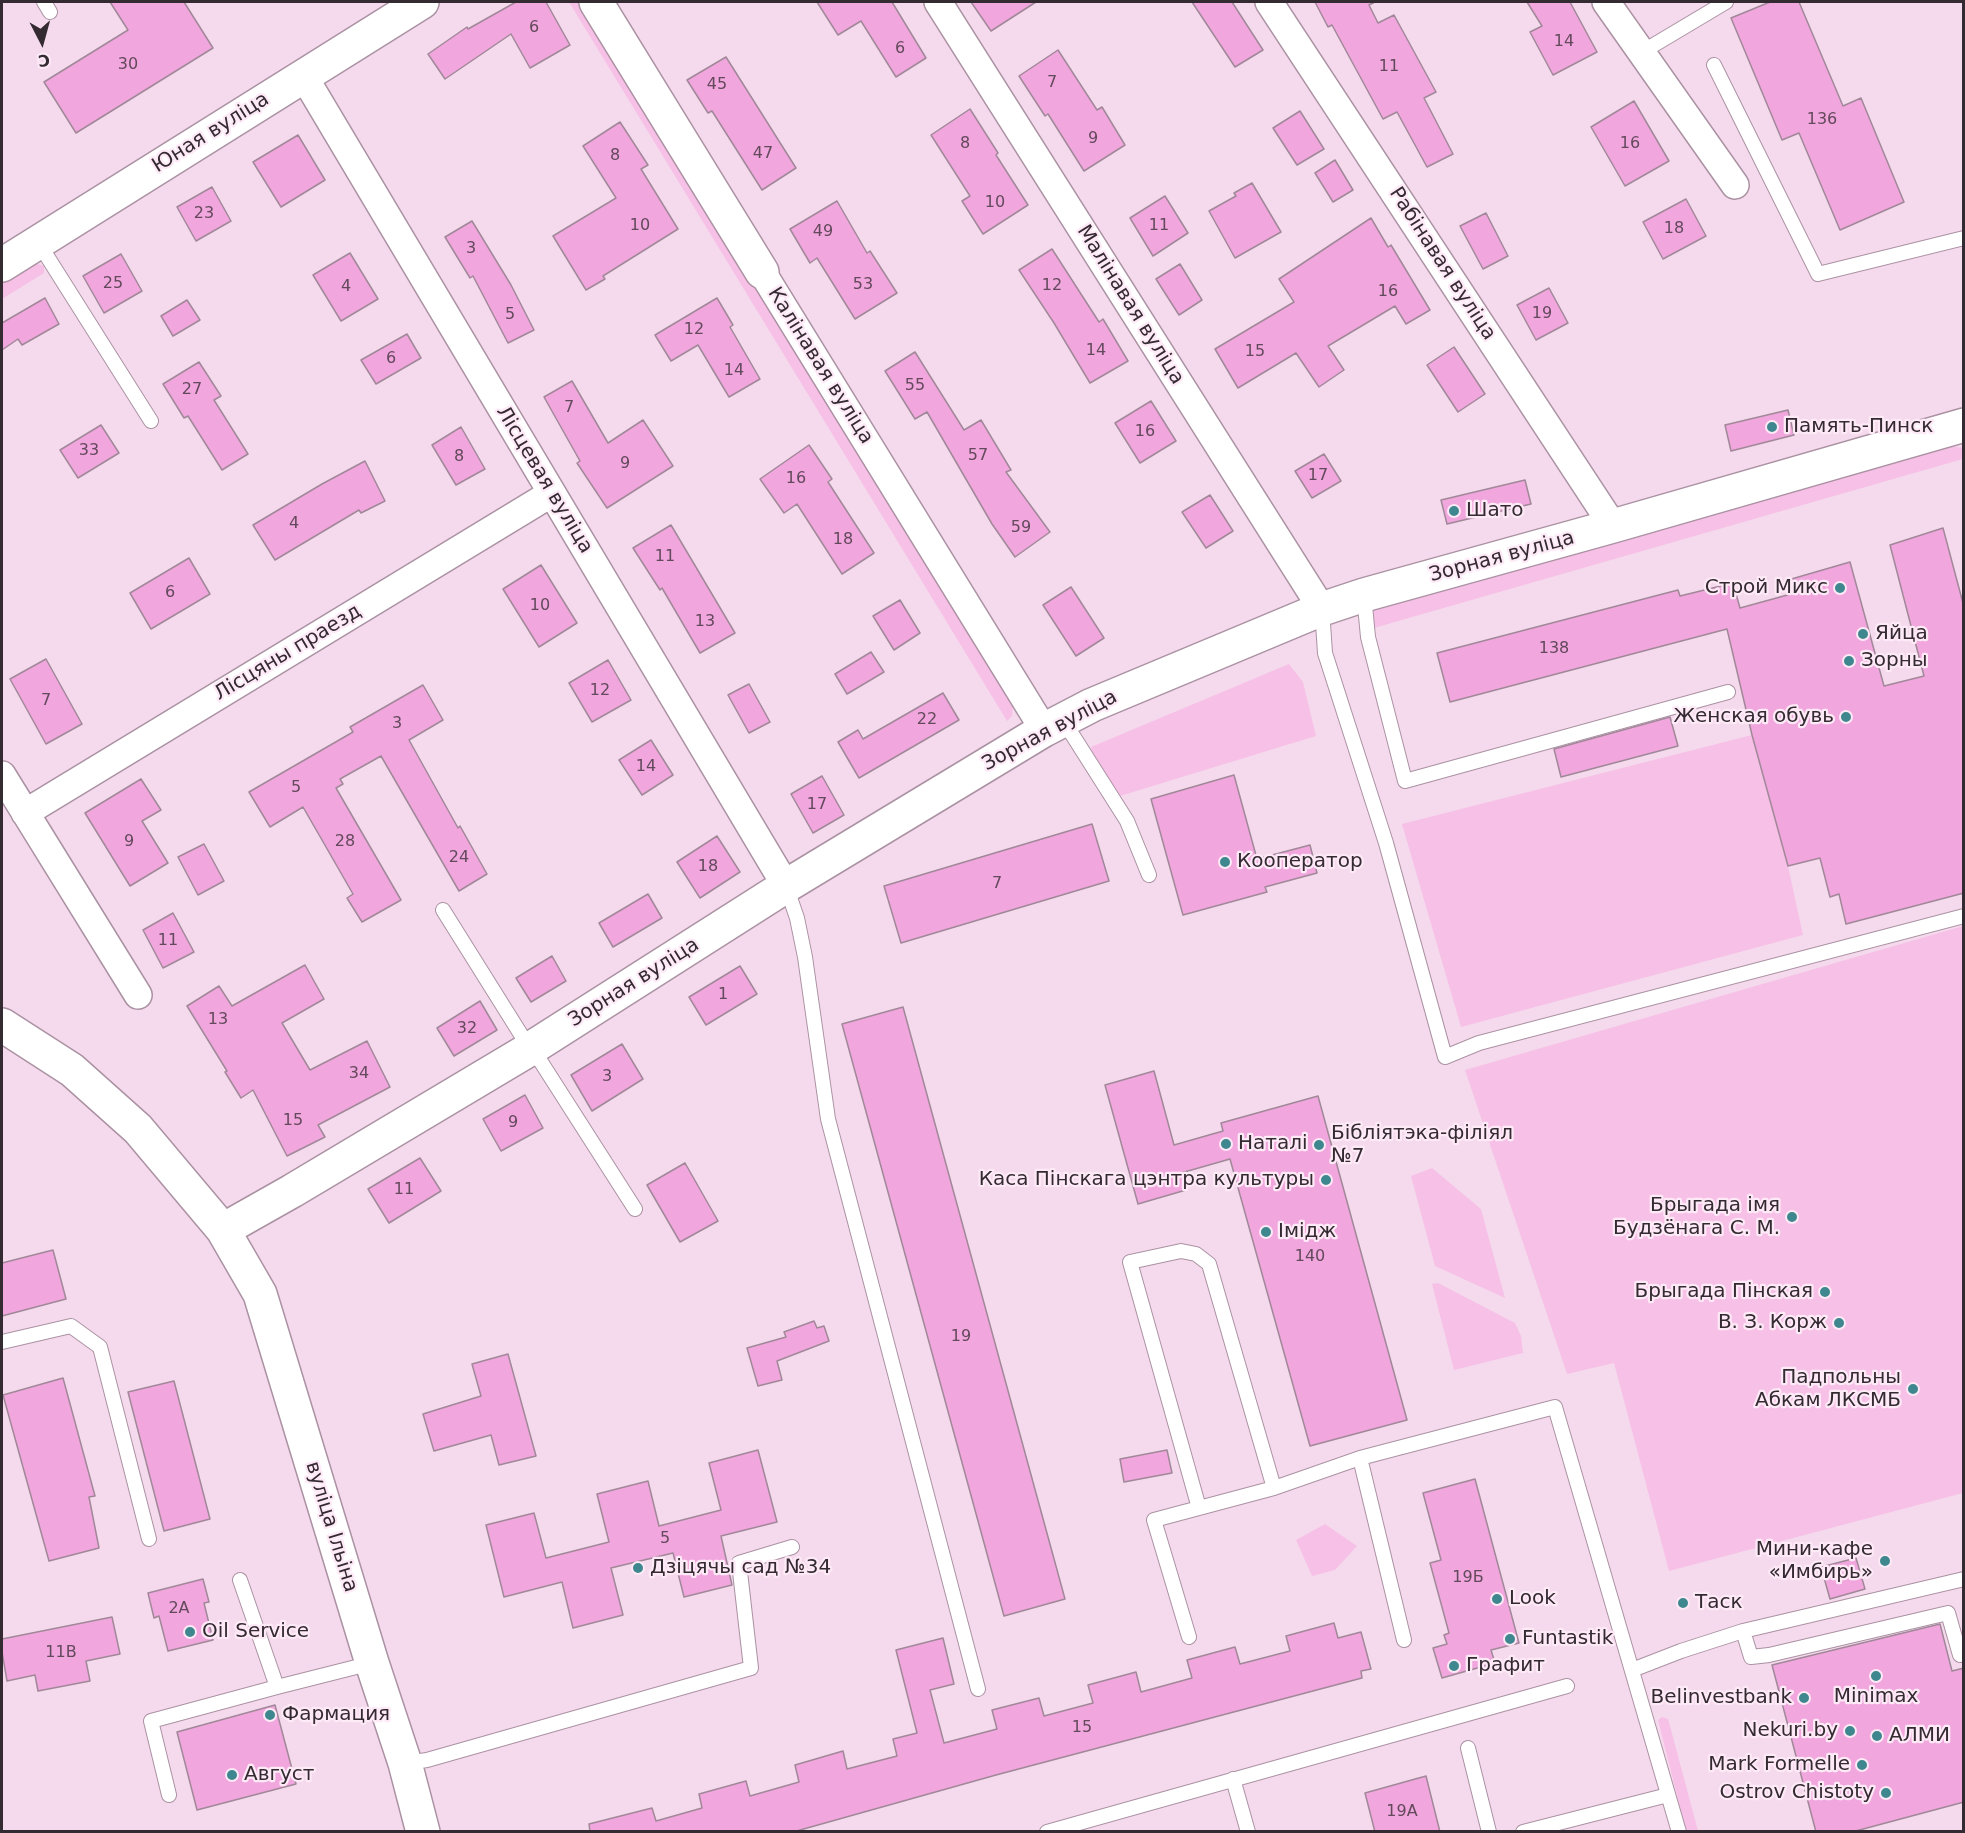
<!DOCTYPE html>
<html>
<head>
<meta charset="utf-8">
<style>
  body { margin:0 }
  #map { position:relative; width:1965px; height:1833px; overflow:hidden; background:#f4daec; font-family:"DejaVu Sans",sans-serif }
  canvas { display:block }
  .frame { position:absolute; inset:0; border:3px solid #342a31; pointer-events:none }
  .north { position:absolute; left:12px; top:12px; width:60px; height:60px; -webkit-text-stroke:4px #fee9f7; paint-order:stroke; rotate:174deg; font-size:16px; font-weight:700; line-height:24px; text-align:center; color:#342a31 }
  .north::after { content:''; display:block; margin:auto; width:21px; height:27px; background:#342a31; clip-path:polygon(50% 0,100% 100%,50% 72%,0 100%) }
</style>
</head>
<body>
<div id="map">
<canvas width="1965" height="1833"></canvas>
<div class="frame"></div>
<div class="north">С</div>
</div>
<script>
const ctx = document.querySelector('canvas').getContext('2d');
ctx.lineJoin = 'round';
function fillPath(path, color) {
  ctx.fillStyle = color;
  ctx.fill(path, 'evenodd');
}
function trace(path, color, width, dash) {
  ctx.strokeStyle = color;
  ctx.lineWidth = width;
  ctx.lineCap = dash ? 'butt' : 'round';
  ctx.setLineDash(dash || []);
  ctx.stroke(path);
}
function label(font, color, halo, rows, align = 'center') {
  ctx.font = font + ' "DejaVu Sans",sans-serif';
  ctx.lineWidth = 4.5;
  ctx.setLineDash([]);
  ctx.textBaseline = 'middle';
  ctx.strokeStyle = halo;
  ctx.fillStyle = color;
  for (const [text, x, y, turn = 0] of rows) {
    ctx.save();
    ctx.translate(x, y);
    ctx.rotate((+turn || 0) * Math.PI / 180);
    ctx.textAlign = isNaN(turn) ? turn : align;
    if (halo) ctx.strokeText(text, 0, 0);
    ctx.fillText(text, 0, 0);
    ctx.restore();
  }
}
fillPath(new Path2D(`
  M569 2H586L1013 705 1012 716 1007 721Z
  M35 263 44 266V273L2 299V283Z
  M1952 446 1963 448V459L1374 628 1369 611 1939 448Z
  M1289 664 1303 682 1316 736 1120 796 1093 755 1091 747Z
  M1752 735 1788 866 1803 935 1461 1027 1402 824Z
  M1963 926V1493L1669 1571 1614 1363 1567 1374 1465 1070Z
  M1432 1168 1481 1209 1505 1298 1435 1266 1411 1176Z
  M1438 1283 1515 1323 1521 1336 1523 1353 1454 1370 1432 1284Z
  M1325 1524 1357 1546 1335 1570 1312 1576 1296 1540Z
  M1662 1717 1668 1719 1670 1726 1698 1831H1686L1658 1720Z`), '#f7c0e7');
const building = new Path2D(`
  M110 2H184L213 48 76 133 44 82 128 30Z
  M516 2H546L570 45 530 68 511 34 445 79 428 54 467 27 468 29Z
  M817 2H892L926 58 896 77 861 21 838 35Z
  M971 2H1036L991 31Z
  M1192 2H1232L1263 50 1235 67Z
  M1315 2H1375L1369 5 1378 23 1394 15 1436 92 1424 98 1453 154 1427 167 1397 112 1383 119 1332 25 1328 27Z
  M1527 2H1570L1597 52 1553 75 1530 32 1542 26Z
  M1770 2H1799L1843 106 1861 98 1904 202 1840 230 1799 133 1782 140 1731 18Z
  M1058 50 1097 110 1102 107 1125 145 1084 171 1048 114 1045 116 1019 76Z
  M726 57 796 168 762 190 712 111 708 113 687 80Z
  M1634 101 1669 161 1625 186 1591 127Z
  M970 109 998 153 996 155 1028 205 983 234 962 201 970 196 931 135Z
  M1300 111 1324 149 1297 165 1273 128Z
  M620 122 648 165 641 169 678 229 603 276 605 279 586 290 553 236 616 198 583 146Z
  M298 135 325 180 281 207 253 162Z
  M1335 160 1353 190 1333 202 1315 173Z
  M1252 183 1281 232 1235 258 1209 211 1236 196 1234 193Z
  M212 187 231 221 196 241 177 207Z
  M1165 196 1188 233 1153 256 1130 218Z
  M1686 199 1706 236 1663 259 1643 222Z
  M837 201 867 253 870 251 897 293 855 319 817 258 810 263 790 229Z
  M1486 213 1508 256 1483 269 1460 226Z
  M1371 218 1388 247 1391 245 1430 310 1406 324 1395 306 1328 346 1344 370 1319 387 1296 353 1238 388 1215 349 1294 302 1279 279Z
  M472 221 511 285 534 330 508 343 473 276 470 278 445 237Z
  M1052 249 1099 322 1103 319 1128 361 1090 383 1054 323 1019 270Z
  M350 253 378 299 341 321 313 275Z
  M121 254 142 291 104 313 83 276Z
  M1180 264 1202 300 1179 315 1156 279Z
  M1549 288 1568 323 1536 340 1517 305Z
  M45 298 59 324 22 345 18 339 2 350V323Z
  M717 298 733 325 730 327 760 379 729 397 698 345 671 361 655 335Z
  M187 300 200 320 173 336 161 316Z
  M407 334 421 358 376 384 361 360Z
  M1454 347 1485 394 1458 412 1427 365Z
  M915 352 964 430 981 420 1011 470 1006 472 1050 532 1015 557 992 524 927 412 915 419 885 371Z
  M199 362 221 396 214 400 248 454 222 470 188 416 184 418 163 384Z
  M572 381 608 443 643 420 673 466 607 508 577 463 580 461 544 397Z
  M1151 401 1176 441 1140 463 1115 423Z
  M1788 410 1794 435 1731 451 1725 425Z
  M101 425 119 453 78 478 60 450Z
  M461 427 485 469 456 485 432 445Z
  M809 445 832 479 828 482 874 553 842 574 797 504 784 513 760 479Z
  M1324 454 1341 481 1312 498 1295 471Z
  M365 461 385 501 361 513 359 510 275 560 253 525 322 484Z
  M1525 480 1531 504 1447 524 1441 500Z
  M1210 495 1233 531 1206 548 1182 512Z
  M671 525 735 633 700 653 662 588 660 590 633 548Z
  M1943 528 1964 607V893L1846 924 1839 894 1830 897 1820 858 1788 866 1752 735 1727 629 1450 702 1437 653 1678 590 1680 596 1733 583 1740 608 1791 594 1788 580 1850 562 1884 686 1924 676 1890 545Z
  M189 558 210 594 151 629 130 593Z
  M541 565 577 623 539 647 503 589Z
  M1071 587 1104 638 1076 656 1043 605Z
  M900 600 920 633 894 650 873 616Z
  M871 652 884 672 847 694 835 674Z
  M46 659 82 724 46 744 10 679Z
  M608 660 631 700 592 722 569 683Z
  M749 684 770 722 749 733 728 695Z
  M423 685 443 720 409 740 458 828 460 826 487 874 459 891 381 756 340 779 343 784 336 788 401 900 362 922 347 898 353 894 303 807 270 827 249 792 353 732 350 727Z
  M943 693 959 720 859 778 838 742 858 730 863 739Z
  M1670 717 1678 746 1561 777 1554 749Z
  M651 740 673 775 642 795 619 760Z
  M1234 775 1257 859 1310 845 1317 873 1265 887 1267 892 1183 915 1151 799Z
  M822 776 844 815 813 833 791 794Z
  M141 779 161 810 142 821 168 863 130 886 85 813Z
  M1092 824 1109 881 901 943 884 886Z
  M717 836 740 872 700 898 677 862Z
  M204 844 224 881 198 895 178 857Z
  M648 894 662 918 613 947 599 923Z
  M173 913 194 952 163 968 143 930Z
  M552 956 566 981 531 1002 516 978Z
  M305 965 324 999 282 1023 310 1070 367 1041 390 1087 318 1125 325 1137 287 1156 253 1090 241 1098 225 1072 227 1071 187 1006 219 986 232 1006Z
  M740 966 757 994 706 1025 689 997Z
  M480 1001 497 1030 454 1056 437 1028Z
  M903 1007 1065 1599 1004 1616 842 1024Z
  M622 1044 643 1079 592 1111 571 1075Z
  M1154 1071 1174 1145 1223 1131 1221 1123 1318 1096 1407 1420 1310 1446 1230 1159 1181 1173 1186 1190 1138 1204 1105 1085Z
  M525 1095 543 1128 501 1151 483 1119Z
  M420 1158 441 1191 389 1223 368 1189Z
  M685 1163 718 1221 680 1242 647 1185Z
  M53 1250 66 1299 2 1316V1263Z
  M814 1321 817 1328 824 1326 829 1341 777 1361 782 1380 758 1386 747 1348 786 1337 784 1332Z
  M508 1354 536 1456 499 1465 491 1435 434 1451 423 1414 481 1396 472 1364Z
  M63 1378 95 1496 89 1497 99 1548 49 1561 3 1395Z
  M174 1381 210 1519 164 1531 128 1392Z
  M758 1450 777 1522 721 1536 732 1585 684 1597 673 1553 611 1568 623 1615 573 1628 562 1582 504 1597 486 1525 534 1513 546 1558 609 1542 597 1494 648 1481 659 1526 721 1510 709 1463Z
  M1167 1450 1172 1473 1124 1482 1120 1459Z
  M1475 1479 1519 1643 1491 1650 1495 1663 1442 1678 1433 1648 1447 1644 1444 1635 1449 1633 1430 1563 1441 1560 1423 1493Z
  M1856 1558 1865 1589 1830 1599 1821 1567Z
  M203 1579 209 1602 204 1603 213 1640 168 1651 159 1616 154 1618 148 1593Z
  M112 1617 120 1654 86 1661 90 1681 38 1691 35 1675 7 1681 2 1652V1639Z
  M1334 1623 1338 1638 1361 1632 1371 1669 1361 1671 1362 1678 996 1775 793 1832H590L589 1824 652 1808 656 1821 702 1808 699 1794 746 1781 750 1796 799 1782 795 1765 843 1751 847 1769 897 1756 893 1739 917 1733 896 1650 943 1638 954 1684 930 1690 944 1743 997 1729 992 1710 1039 1698 1044 1716 1093 1703 1088 1685 1136 1672 1141 1692 1192 1678 1187 1660 1235 1647 1240 1664 1290 1651 1286 1636Z
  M1940 1624 1952 1671 1964 1668V1802L1852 1832H1816L1772 1665Z
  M275 1705 296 1784 197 1810 177 1732Z
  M1426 1776 1440 1832H1375L1365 1793Z`);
fillPath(building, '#f1a6dd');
trace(building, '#a18899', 1.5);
const service = new Path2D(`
  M44 2 50 12
  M1642 52 1726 2
  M1714 65 1818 274 1964 238
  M38 242 151 421
  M1364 595 1368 637 1405 781 1728 692
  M1322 609 1325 653 1386 843 1445 1057 1479 1043 1964 916
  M1063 720 1127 821 1149 875
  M786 886 797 918 805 957 828 1119 978 1689
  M443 910 530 1049 541 1062 635 1209
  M2 1342 71 1326 100 1347 149 1539
  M1360 1458 1404 1640
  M1199 1508 1130 1262 1181 1251 1196 1254 1209 1264 1274 1488
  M240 1580 277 1687 372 1663
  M1743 1631 1751 1657 1769 1655 1948 1613 1960 1655
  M1189 1637 1154 1520 1274 1488 1360 1458 1555 1407 1679 1832
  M1632 1670 1681 1651 1743 1631 1964 1579
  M1468 1748 1489 1832
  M406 1763 427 1760 751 1668 739 1563 792 1547
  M1233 1779 1248 1832
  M169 1795 151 1721 277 1687
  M1047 1832 1567 1686
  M1523 1832 1668 1795`);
const minor = new Path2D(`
  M938 2 1322 609
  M1269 2 1613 526
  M1606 2 1735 185
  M303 75 786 886
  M762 272 1044 730
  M2 775 138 995
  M25 813 552 493`);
const tertiary = new Path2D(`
  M596 2 762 272
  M2 265 422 2
  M2 1025 72 1070 138 1129 223 1230 260 1294 372 1663 405 1763 423 1832
  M223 1230 292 1191 530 1049 786 886 1044 730 1092 705 1322 609 1364 595 1613 526 1964 425`);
trace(service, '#ab92a3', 16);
trace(minor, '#ab92a3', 30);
trace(tertiary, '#ab92a3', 36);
trace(service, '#fff', 14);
trace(minor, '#fff', 27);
trace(tertiary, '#fff', 33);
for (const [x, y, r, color] of [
  [1772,427,6,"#3f878e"],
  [1454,511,6,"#3f878e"],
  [1840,588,6,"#3f878e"],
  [1863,634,6,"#3f878e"],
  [1849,661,6,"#3f878e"],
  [1846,717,6,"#3f878e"],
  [1225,862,6,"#3f878e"],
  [1226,1144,6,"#3f878e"],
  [1319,1145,6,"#3f878e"],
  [1326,1180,6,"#3f878e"],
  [1792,1217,6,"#3f878e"],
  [1266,1232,6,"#3f878e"],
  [1825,1292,6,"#3f878e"],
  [1839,1323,6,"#3f878e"],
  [1913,1389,6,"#3f878e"],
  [1885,1561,6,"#3f878e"],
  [638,1568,6,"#3f878e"],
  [1497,1599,6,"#3f878e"],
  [1683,1603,6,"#3f878e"],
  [190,1632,6,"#3f878e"],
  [1510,1639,6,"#3f878e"],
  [1454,1666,6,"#3f878e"],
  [1876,1676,6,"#3f878e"],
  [1804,1698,6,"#3f878e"],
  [270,1715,6,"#3f878e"],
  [1850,1731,6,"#3f878e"],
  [1877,1736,6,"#3f878e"],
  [1862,1765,6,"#3f878e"],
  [232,1775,6,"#3f878e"],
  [1886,1793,6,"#3f878e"]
]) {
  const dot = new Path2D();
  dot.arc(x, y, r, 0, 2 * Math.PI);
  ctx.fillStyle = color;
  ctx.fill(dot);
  trace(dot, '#fee9f7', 2);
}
label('16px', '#63495c', null, [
  ["6",534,28],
  ["14",1564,42],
  ["6",900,49],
  ["30",128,65],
  ["11",1389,67],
  ["7",1052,83],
  ["45",717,85],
  ["136",1822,120],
  ["9",1093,139],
  ["8",965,144],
  ["16",1630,144],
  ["47",763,154],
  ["8",615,156],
  ["10",995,203],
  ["23",204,214],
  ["10",640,226],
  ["11",1159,226],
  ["18",1674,229],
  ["49",823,232],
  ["3",471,249],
  ["25",113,284],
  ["53",863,285],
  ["12",1052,286],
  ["4",346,287],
  ["16",1388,292],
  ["19",1542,314],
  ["5",510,315],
  ["12",694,330],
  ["14",1096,351],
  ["15",1255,352],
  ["6",391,359],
  ["14",734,371],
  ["55",915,386],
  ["27",192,390],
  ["7",569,408],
  ["16",1145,432],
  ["33",89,451],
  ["57",978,456],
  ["8",459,457],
  ["9",625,464],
  ["17",1318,476],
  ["16",796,479],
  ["4",294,524],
  ["59",1021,528],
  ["18",843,540],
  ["11",665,557],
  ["6",170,593],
  ["10",540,606],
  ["13",705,622],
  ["138",1554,649],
  ["12",600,691],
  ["7",46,701],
  ["22",927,720],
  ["3",397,724],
  ["14",646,767],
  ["5",296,788],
  ["17",817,805],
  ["9",129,842],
  ["28",345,842],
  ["24",459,858],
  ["18",708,867],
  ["7",997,884],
  ["11",168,941],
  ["1",723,995],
  ["13",218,1020],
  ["32",467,1029],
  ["34",359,1074],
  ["3",607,1077],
  ["15",293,1121],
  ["9",513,1123],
  ["11",404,1190],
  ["140",1310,1257],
  ["19",961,1337],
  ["5",665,1539],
  ["19Б",1468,1578],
  ["2А",179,1609],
  ["11В",61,1653],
  ["15",1082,1728],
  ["19А",1402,1812]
]);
label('20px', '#342a31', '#fee9f7', [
  ["Юная вуліца",211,133,-32],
  ["Рабінавая вуліца",1442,264,57],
  ["Малінавая вуліца",1130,305,58],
  ["Калінавая вуліца",820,366,58],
  ["Лісцевая вуліца",544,480,59],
  ["Зорная вуліца",1502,557,-15],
  ["Лісцяны праезд",288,653,-31],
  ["Зорная вуліца",1050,731,-28],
  ["Зорная вуліца",634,983,-32],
  ["вуліца Ільіна",331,1527,73]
]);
label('20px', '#342a31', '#fee9f7', [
  ["Память-Пинск",1784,427],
  ["Шато",1466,511],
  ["Строй Микс",1828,588,"right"],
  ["Яйца",1875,634],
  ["Зорны",1861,661],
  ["Женская обувь",1834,717,"right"],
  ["Кооператор",1237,862],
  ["Бібліятэка-філіял",1331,1134],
  ["№7",1331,1157],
  ["Наталі",1238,1144],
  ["Каса Пінскага цэнтра культуры",1314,1180,"right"],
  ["Брыгада імя",1780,1206,"right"],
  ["Будзёнага С. М.",1780,1229,"right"],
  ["Імідж",1278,1232],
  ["Брыгада Пінская",1813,1292,"right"],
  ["В. З. Корж",1827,1323,"right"],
  ["Падпольны",1901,1378,"right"],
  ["Абкам ЛКСМБ",1901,1401,"right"],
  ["Мини-кафе",1873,1550,"right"],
  ["«Имбирь»",1873,1573,"right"],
  ["Дзіцячы сад №34",650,1568],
  ["Look",1509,1599],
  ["Таск",1695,1603],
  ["Oil Service",202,1632],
  ["Funtastik",1522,1639],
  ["Графит",1466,1666],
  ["Minimax",1876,1697,"center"],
  ["Belinvestbank",1792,1698,"right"],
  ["Фармация",282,1715],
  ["Nekuri.by",1838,1731,"right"],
  ["АЛМИ",1889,1736],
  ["Mark Formelle",1850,1765,"right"],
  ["Август",244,1775],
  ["Ostrov Chistoty",1874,1793,"right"]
], 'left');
</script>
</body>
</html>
